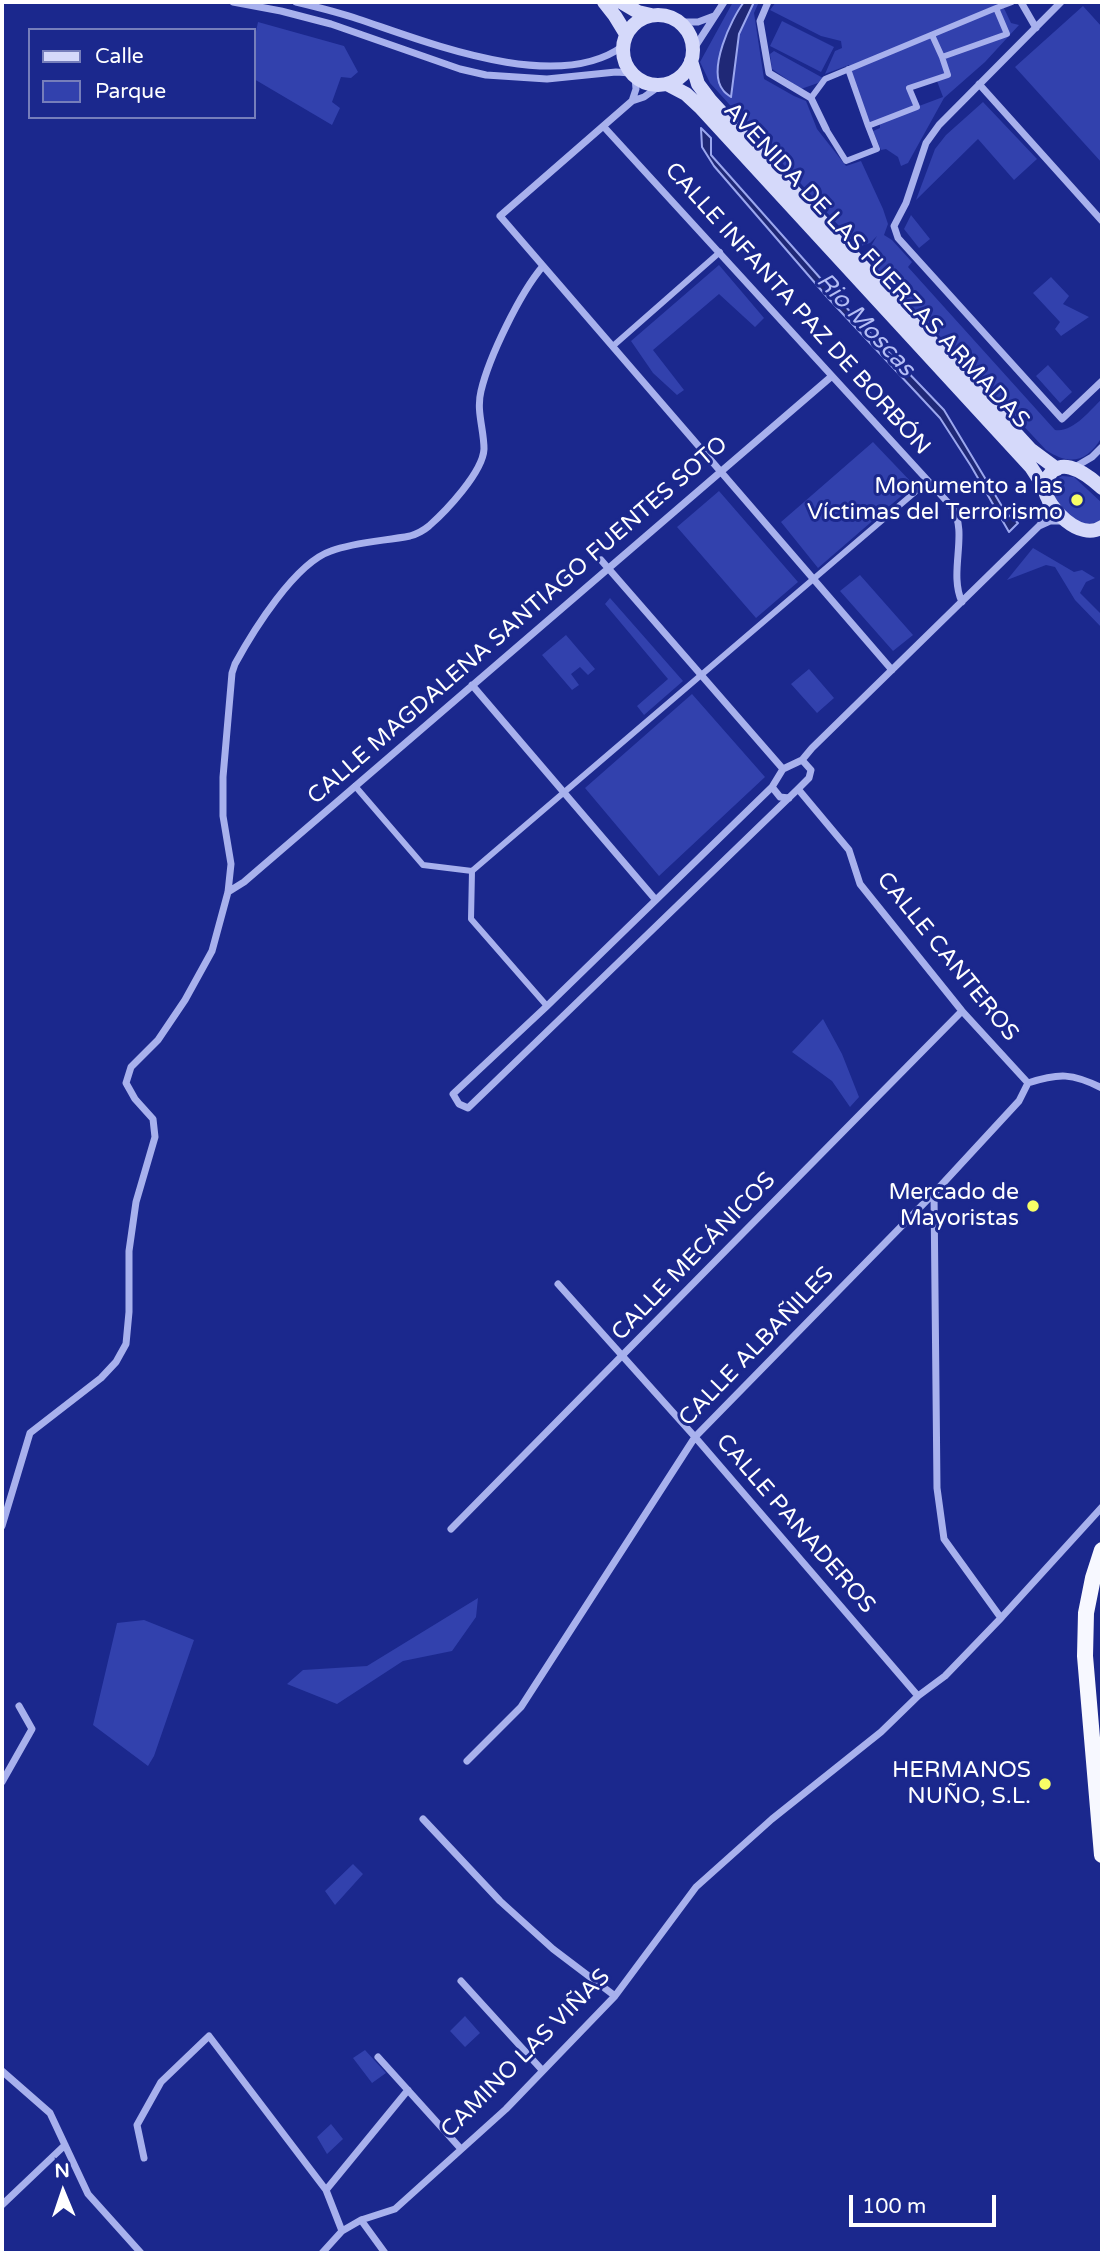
<!DOCTYPE html>
<html>
<head>
<meta charset="utf-8">
<style>
  body { margin:0 }
  #map { position:relative; width:1104px; height:2255px; overflow:hidden; background:#1b288d; font-family:"Varela Round",sans-serif }
  canvas { display:block }
  .frame { position:absolute; inset:0; border:4px solid #fff; pointer-events:none }
  .legend { position:absolute; left:28px; top:28px; width:228px; height:91px; box-sizing:border-box; background:#1b288d; border:2px solid #767ebb; margin:0; padding:9px 12px; list-style:none; font-size:21px; color:#fff }
  .legend li { display:flex; align-items:center; gap:14px; height:35px }
  .legend b { width:35px; border:2px solid #767ebb }
  .north { position:absolute; left:28px; top:2157px; width:70px; height:70px; -webkit-text-stroke:5px #1b288d; paint-order:stroke; rotate:358deg; font-size:19px; font-weight:700; line-height:28px; text-align:center; color:#fff }
  .north::after { content:''; display:block; margin:auto; width:24px; height:32px; background:#fff; clip-path:polygon(50% 0,100% 100%,50% 72%,0 100%) }
  .scale { position:absolute; left:849px; top:2195px; width:147px; height:32px; box-sizing:border-box; border:4px solid #fff; border-top:0; padding-left:9px; font-size:21px; line-height:24px; white-space:nowrap; color:#fff; -webkit-text-stroke:5px #1b288d; paint-order:stroke }
</style>
</head>
<body>
<div id="map">
<canvas width="1104" height="2255"></canvas>
<div class="frame"></div>
<ul class="legend">
<li><b style="height:9px;background:#d5d9fa"></b>Calle</li>
<li><b style="height:19px;background:#3241ad"></b>Parque</li>
</ul>
<div class="north">N</div>
<div class="scale">100 m</div>
</div>
<script>
const ctx = document.querySelector('canvas').getContext('2d');
ctx.lineJoin = 'round';
function fillPath(path, color) {
  ctx.fillStyle = color;
  ctx.fill(path, 'evenodd');
}
function trace(path, color, width, dash) {
  ctx.strokeStyle = color;
  ctx.lineWidth = width;
  ctx.lineCap = dash ? 'butt' : 'round';
  ctx.setLineDash(dash || []);
  ctx.stroke(path);
}
function label(font, color, halo, rows, align = 'center') {
  ctx.font = font + ' "Varela Round",sans-serif';
  ctx.lineWidth = 6;
  ctx.setLineDash([]);
  ctx.textBaseline = 'middle';
  ctx.strokeStyle = halo;
  ctx.fillStyle = color;
  for (const [text, x, y, turn = 0] of rows) {
    ctx.save();
    ctx.translate(x, y);
    ctx.rotate((+turn || 0) * Math.PI / 180);
    ctx.textAlign = isNaN(turn) ? turn : align;
    if (halo) ctx.strokeText(text, 0, 0);
    ctx.fillText(text, 0, 0);
    ctx.restore();
  }
}
fillPath(new Path2D(`
  M733 2H759L754 13 764 79 794 96 806 101 817 129 846 166 861 161 883 209 888 224 884 235 892 240 912 262 908 267 1055 430C1073 433 1090 410 1102 399V437C1087 462 1070 466 1046 450L865 256 877 236 870 243 858 247 710 83 700 62Z
  M776 2H1001L1011 23 1019 25 985 62 944 98 908 163 901 166 898 157 886 149 881 150 873 131 880 128V124L868 126 849 65 825 74 835 51 842 48 841 41 821 36 770 10ZM937 81 943 97 919 106 910 90Z
  M1083 6 1102 27V163L1015 67Z
  M782 21 834 47 821 72 770 46Z
  M258 22 344 46 358 72 351 78 341 77 332 102 340 108 332 125 254 79V41Z
  M774 51 823 78 818 83 801 89 772 69 770 54Z
  M983 102 1037 159 1014 180 978 139 916 200 935 149 946 135Z
  M911 215 930 239 919 248 904 229Z
  M719 265 764 318 755 327 719 294 653 350 684 390 677 395 653 373 631 341Z
  M1051 277 1069 296 1063 304 1089 317 1061 336 1055 329 1060 322 1033 293Z
  M1048 365 1072 392 1060 403 1036 376Z
  M873 442 914 485 818 568 781 522Z
  M1062 476 1074 477 1102 503V518L1099 522 1081 525C1068 514 1034 491 1062 476Z
  M719 491 798 582 756 618 677 527Z
  M1033 548 1074 572 1082 570 1095 578 1086 582 1080 593 1102 615V628L1075 600 1055 567 1046 565 1007 580Z
  M860 575 913 635 893 651 840 591Z
  M610 598 683 681 644 715 637 706 668 679 605 604Z
  M566 635 595 669 588 675 580 667 571 674 579 685 572 690 542 655Z
  M809 669 834 698 817 713 791 684Z
  M692 694 765 777 659 876 585 788Z
  M823 1019 842 1054 859 1097 850 1107 832 1081 792 1052Z
  M478 1598 476 1617 452 1651 403 1661 337 1704 287 1684 303 1670 367 1666Z
  M144 1620 194 1640 154 1756 148 1766 93 1725 117 1623Z
  M353 1864 363 1874 335 1905 325 1891Z
  M465 2016 480 2033 465 2047 450 2031Z
  M365 2050 386 2073 372 2083 353 2058Z
  M331 2124 343 2139 327 2154 317 2137Z`), '#3241ad');
const water = new Path2D(`
  M744 2H754L739 34 731 97C728 95 725 93 723 90 707 70 731 19 744 2Z
  M701 128 711 138V155L853 315 944 410 1006 513 1018 523 1009 532 971 466 940 418 828 298 714 166 702 147Z`);
fillPath(water, '#1f2876');
trace(water, '#9ba7ef', 2);
trace(new Path2D(`
  M932 35 942 57
  M848 69 868 126
  M811 98 825 79 996 8
  M826 129 846 161 877 149 868 126 917 107 909 88 948 75 942 57 1007 34 996 8 1012 2
  M613 346 720 252
  M355 786 423 865 472 871 471 919 547 1006
  M472 871 928 481`), '#a8b1ed', 6);
trace(new Path2D(`
  M233 2 281 11 331 24 460 69 486 75 547 79 616 72 631 73
  M296 2C317 7 338 12 358 19 427 42 557 95 623 46
  M768 2 760 21 769 73 811 98 826 129
  M1021 2 1036 28
  M1061 2 939 125 926 143 906 203 894 226 898 238 1062 419 1102 381
  M679 22H698L714 16
  M693 50 724 2
  M979 84 1102 221
  M661 85 644 97 632 101 500 216 892 670
  M632 101 636 89 635 77
  M604 127 952 507C969 533 948 572 962 602
  M1075 467 1092 457 1102 447
  M1040 525 1046 513V500
  M601 560 783 769
  M472 685 655 899
  M802 760 812 748 1039 526 1050 521H1064
  M772 787 547 1006 453 1094 459 1104 468 1108 798 789 809 778 811 770 802 760 783 769 772 787 780 797 789 798
  M798 789 849 850 860 884 962 1011 1028 1083C1059 1073 1072 1073 1102 1088
  M228 892 244 882 832 376
  M934 1193 937 1488 944 1539 1001 1618
  M558 1284 695 1437 918 1696
  M2 1526 30 1433 101 1378 116 1362 126 1344 129 1312V1251L136 1202 155 1137 153 1119 135 1099 126 1083 131 1067 158 1040 185 1000 212 951 228 892 231 864 223 816V777L232 673 235 664C253 631 295 563 331 551 355 542 384 541 410 536 417 534 423 531 429 526 446 511 483 472 484 449 484 429 476 411 481 391 489 357 520 293 543 266
  M451 1529 962 1011
  M467 1761 521 1707 695 1437 934 1193 1019 1101 1028 1083
  M2 1782 32 1729 19 1706
  M423 1819 500 1901 553 1949 615 1996
  M461 1981 542 2070
  M378 2057 461 2149
  M2 2071 50 2113 88 2194 141 2253
  M144 2158 137 2125 161 2082 209 2036 326 2190 342 2231 322 2253
  M326 2190 408 2090
  M2 2205 65 2145
  M361 2220 395 2209 506 2109 615 1996 696 1887 772 1819 881 1732 918 1696 945 1676 1001 1618 1102 1507
  M342 2231 361 2220 385 2253`), '#a8b1ed', 7);
trace(new Path2D(`
  M604 2 615 16 626 34
  M621 2 638 12 651 15
  M623 50a35 35 0 1 1 70 0a35 35 0 1 1-70 0Z
  M691 61 698 84 710 100 1030 449 1057 469
  M667 84 686 94 700 107 1031 467 1044 487
  M1102 488C1085 472 1054 450 1044 487 1047 508 1080 542 1102 527`), '#d5d9fa', 14);
trace(new Path2D(`
  M1102 1550 1093 1578 1086 1613 1085 1656 1102 1855`), '#f7f8ff', 16);
for (const [x, y, r, color] of [
  [1077,500,7,"#f8fe66"],
  [1033,1206,7,"#f8fe66"],
  [1045,1784,7,"#f8fe66"]
]) {
  const dot = new Path2D();
  dot.arc(x, y, r, 0, 2 * Math.PI);
  ctx.fillStyle = color;
  ctx.fill(dot);
  trace(dot, '#1b288d', 2.5);
}
label('23px', '#fff', '#1b288d', [
  ["AVENIDA DE LAS FUERZAS ARMADAS",876,266,47],
  ["CALLE INFANTA PAZ DE BORBÓN",797,309,48],
  ["CALLE MAGDALENA SANTIAGO FUENTES SOTO",518,621,-41],
  ["CALLE CANTEROS",947,957,51],
  ["CALLE MECÁNICOS",694,1257,-46],
  ["CALLE ALBAÑILES",757,1347,-46],
  ["CALLE PANADEROS",795,1524,49],
  ["CAMINO LAS VIÑAS",526,2054,-45]
]);
label('23px', '#fff', '#1b288d', [
  ["Monumento a las",1063,487],
  ["Víctimas del Terrorismo",1063,513],
  ["Mercado de",1019,1193],
  ["Mayoristas",1019,1219],
  ["HERMANOS",1031,1771],
  ["NUÑO, S.L.",1031,1797]
], 'right');
label('italic 24px', '#b4bdf4', '#1b288d', [
  ["Rio Moscas",865,325,47]
]);
</script>
</body>
</html>
